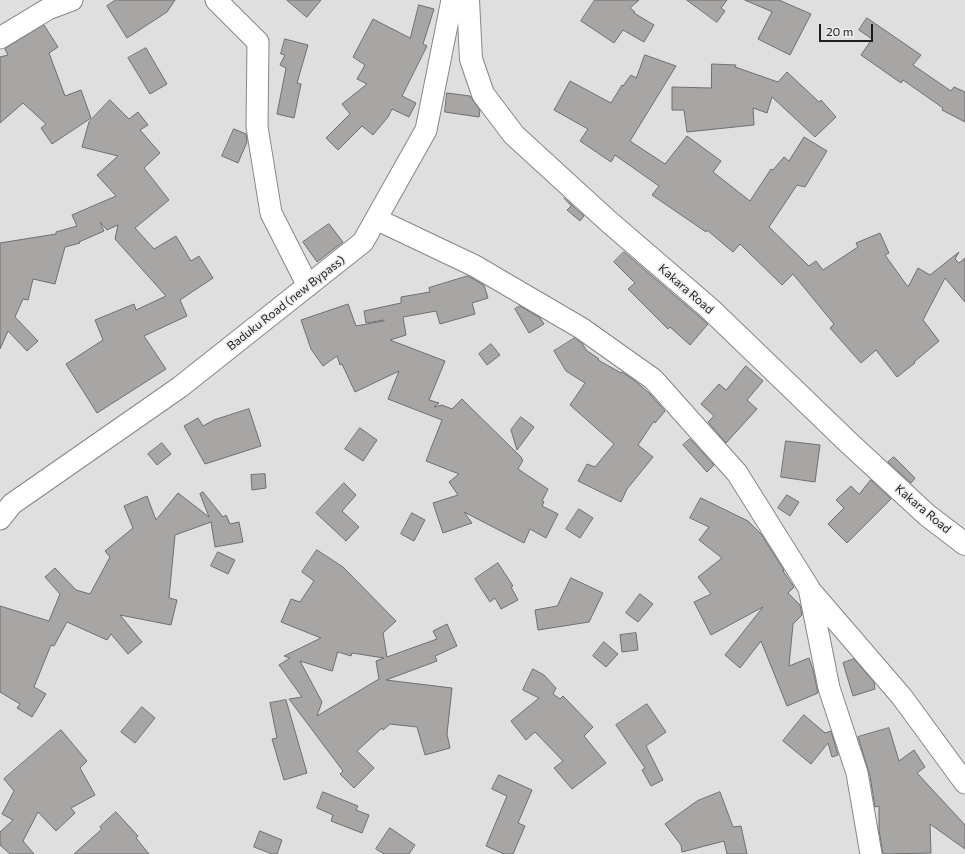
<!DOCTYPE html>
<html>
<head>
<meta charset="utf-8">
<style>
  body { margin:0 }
  #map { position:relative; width:965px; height:854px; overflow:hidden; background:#dfdfe0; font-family:Commissioner,sans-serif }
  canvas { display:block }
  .scale { position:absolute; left:819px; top:24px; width:54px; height:18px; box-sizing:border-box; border:2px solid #1e1e1e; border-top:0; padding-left:5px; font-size:12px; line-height:14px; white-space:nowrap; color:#1e1e1e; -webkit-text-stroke:3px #ececee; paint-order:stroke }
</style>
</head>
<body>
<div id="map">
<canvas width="965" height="854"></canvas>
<div class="scale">20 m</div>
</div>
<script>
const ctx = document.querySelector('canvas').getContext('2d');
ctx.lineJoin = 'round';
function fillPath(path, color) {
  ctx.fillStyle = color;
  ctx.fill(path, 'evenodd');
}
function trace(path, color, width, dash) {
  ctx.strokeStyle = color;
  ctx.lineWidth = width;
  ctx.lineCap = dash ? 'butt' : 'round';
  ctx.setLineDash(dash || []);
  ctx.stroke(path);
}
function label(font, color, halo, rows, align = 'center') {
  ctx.font = font + ' Commissioner,sans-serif';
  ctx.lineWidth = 3;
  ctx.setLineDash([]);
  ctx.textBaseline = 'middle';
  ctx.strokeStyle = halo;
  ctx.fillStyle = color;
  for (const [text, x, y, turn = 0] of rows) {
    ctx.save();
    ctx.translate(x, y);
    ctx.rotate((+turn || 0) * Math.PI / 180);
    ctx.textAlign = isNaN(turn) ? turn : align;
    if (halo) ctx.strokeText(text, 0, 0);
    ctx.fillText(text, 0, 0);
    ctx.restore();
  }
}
const building = new Path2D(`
  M116 0H175L167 12 127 38 107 6Z
  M287 0H321L307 17Z
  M595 0H639L630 8 635 12 634 13 654 25 644 42 623 30 614 43 581 21Z
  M687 0H727L721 8 725 11 717 22Z
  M745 0H779L811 14 790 55 758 39 772 12Z
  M419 5 434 9 423 44 427 46 402 96 416 103 409 117 392 109 388 117 373 135 362 126 338 150 326 138 350 114 342 104 367 84 357 79 365 65 353 57 373 19 410 38Z
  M867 18 921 55 913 65 951 91 954 87 965 92V122L942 110 943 108 903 80 901 83 861 55 872 39 859 30Z
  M44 25 58 47 49 53 65 96 81 90 91 118 52 144 41 128 46 124 23 103 0 123V57L8 55 5 49Z
  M285 39 308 45 297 83 301 84 294 118 277 114 286 68 280 65 285 55 281 54Z
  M146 48 167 84 150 94 128 58Z
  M645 55 676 66 630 141 665 164 687 136 721 161 713 172 750 201 771 169 773 170 784 157 789 161 804 137 827 151 805 187 797 185 769 227 809 266 816 261 823 270 858 247 856 243 880 233 889 253 885 255 908 287 918 268 930 275 959 252 955 259 959 263 965 258V302L945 278 923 320 939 341 914 362 915 363 897 377 876 350 861 363 830 328 834 324 793 274 782 285 740 244 733 252 707 230 706 232 652 195 659 186 615 155 611 162 580 141 588 129 554 110 570 81 611 103 622 85 623 86 631 75 636 78Z
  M712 64 736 65 735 67 778 82 787 72 819 102 821 100 836 117 815 137 772 97 767 113 753 108 754 125 687 132 684 110H672V87L711 88Z
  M447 93 470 96 480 110 479 117 445 112Z
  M110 100 129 119 138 112 148 125 140 130 160 153 144 168 169 200 135 228 154 249 176 236 191 261 199 256 213 278 180 300 187 316 144 336 166 369 97 413 66 364 103 340 95 320 134 304 136 310 166 296 115 239 118 225 107 230 100 222 104 231 79 242 80 243 65 247 55 284 33 279 28 300 23 299 15 317 38 341 27 351 8 331 0 349V243L56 234V232L77 226 72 215 116 196 97 175 118 156 82 147 89 122Z
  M234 129 246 134 247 142 238 163 222 156Z
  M564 198 584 216 580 221 567 210 571 206Z
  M329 224 343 242 317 262 303 242Z
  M624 252 708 324 690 345 670 327 668 329 628 289 635 283 614 262Z
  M468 276 484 285 488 298 472 303 475 314 440 324 436 311 403 317 406 335 390 340 445 361 429 400 439 403 434 407 442 405 452 409 462 399 522 458 521 459 523 460 518 469 548 489 542 501 544 502 542 506 558 514 546 538 530 529 524 543 464 512 472 523 443 533 433 503 458 495 449 482 459 474 426 461 442 420 388 399 399 371 355 392 342 364 340 365 337 356 323 366 311 349 301 320 348 304 356 326 384 321V320L366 323 364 311 401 303V297L430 292 429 288Z
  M520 306 540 318 544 324 529 333 515 309Z
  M575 338 582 343 586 350 599 359 598 360 621 373 622 372 634 380 650 394 665 411 655 423 654 421 638 445 653 457 627 489 621 502 578 481 587 464 595 467 614 444 570 405 585 383 566 371 554 351Z
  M491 344 500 355 487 365 479 354Z
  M746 366 763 381 747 400 757 409 726 443 708 422 714 416 701 404 719 384 726 390Z
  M249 409 261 446 205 464 184 426 198 418 203 426 214 420Z
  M521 417 534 427 517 450 511 430Z
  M360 428 377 440 363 461 345 449Z
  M690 439 714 465 707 472 683 445Z
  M786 441 820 445 815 482 781 477Z
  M162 443 171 454 157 465 148 454Z
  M894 457 915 478 911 483 888 462Z
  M265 474 266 488 252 490 251 475Z
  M871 480 891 499 847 543 828 524 844 508 836 500 851 486 859 494Z
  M344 483 356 495 342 511 359 527 346 541 316 513Z
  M203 492 223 517 226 515 230 524 239 522 243 542 215 547 211 522 175 535 169 598 177 600 171 625 120 615 142 642 128 654 111 634 107 640 67 622 54 646 51 645 34 687 46 694 32 717 17 708 20 704 0 692V606L49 621 60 594 45 577 55 568 76 590 90 594 110 557 105 551 133 528 124 506 147 496 156 520 178 493 209 517 200 494Z
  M787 495 799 502 790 516 778 508Z
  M701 498 748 521 761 534 784 570 783 571 794 587 788 593 800 605 802 615 793 624 789 666 809 658 813 670 818 693 787 706 761 641 740 668 725 655 763 607 711 635 694 602 711 594 698 577 722 558 699 540 709 527 690 518Z
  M579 509 593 518 580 538 566 529Z
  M412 513 425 520 414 541 401 534Z
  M317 550 343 567 396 621 383 633 387 657 437 639 433 631 447 624 457 646 435 656 437 661 386 680 452 688 447 734 450 748 425 755 417 727 390 724 383 730 382 728 357 751 374 768 354 788 340 774 343 771 289 699 302 697 279 665 290 658 284 656 321 638 281 622 291 599 300 602 314 581 302 572ZM338 652 351 656 352 653 384 658 376 661 379 679 317 716 322 702 300 661 332 671Z
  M218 552 235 560 228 574 211 566Z
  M498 563 513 586 511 587 518 600 501 609 495 598 490 602 475 579Z
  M571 578 603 593 589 622 538 630 535 610 557 606Z
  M640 594 653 604 638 622 626 613Z
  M636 633 638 650 622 652 620 635Z
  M604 642 618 654 606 667 593 656Z
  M854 659 874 682 875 689 853 696 843 663Z
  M533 669 544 675 556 688 553 694 560 699 563 696 593 727 584 736 606 763 572 789 554 768 563 761 535 732 526 740 511 721 539 698 523 690Z
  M286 700 307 773 284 780 272 739 277 738 270 703Z
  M647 704 666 732 646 746 663 780 651 786 642 770 645 768 616 725Z
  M142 707 155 718 135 743 121 732Z
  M804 715 825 733 831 731 838 755 832 757 828 743 811 764 783 741Z
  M889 728 899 761 914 750 925 767 917 773 965 825V849L930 824 931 853 883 854 879 830V806L875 807 870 776 858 737Z
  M61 730 87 761 80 768 95 795 71 808 75 813 56 831 38 812 23 841 34 854H10L0 845V832L13 820 2 814 14 791 4 779Z
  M499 775 532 790 518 823 525 826 513 854H504L486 846 507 796 492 789Z
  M323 792 358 806 356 810 369 815 362 833 331 821 333 815 317 808Z
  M720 792 733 827 741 826 747 854H727L724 841 682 852 681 845 665 824 697 801Z
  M116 812 138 836 136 838 149 854H74L102 829 100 827Z
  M390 828 415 845 409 854H384L376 849Z
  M260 831 282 840 277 854H272L254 847Z`);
fillPath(building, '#a7a6a5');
trace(building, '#706f6e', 1);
const minor = new Path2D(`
  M216 0 258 42 257 127 271 213 308 286
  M0 38 48 9 72 0
  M376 219 475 266 581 328 653 379 737 473 809 588 829 688 857 773 871 854
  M0 519 12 504 180 387 363 242 426 130 452 0
  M809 589 902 697 965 783`);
const tertiary = new Path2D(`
  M468 0 471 59 483 94 514 135 608 221 709 308 849 443 927 515 965 544`);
trace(minor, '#878788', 23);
trace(tertiary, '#878788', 24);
trace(minor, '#fff', 21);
trace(tertiary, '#fff', 22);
label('12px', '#1e1e1e', '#ececee', [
  ["Kakara Road",686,289,41],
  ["Baduku Road (new Bypass)",286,303,-38],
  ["Kakara Road",923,509,40]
]);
</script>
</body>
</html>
